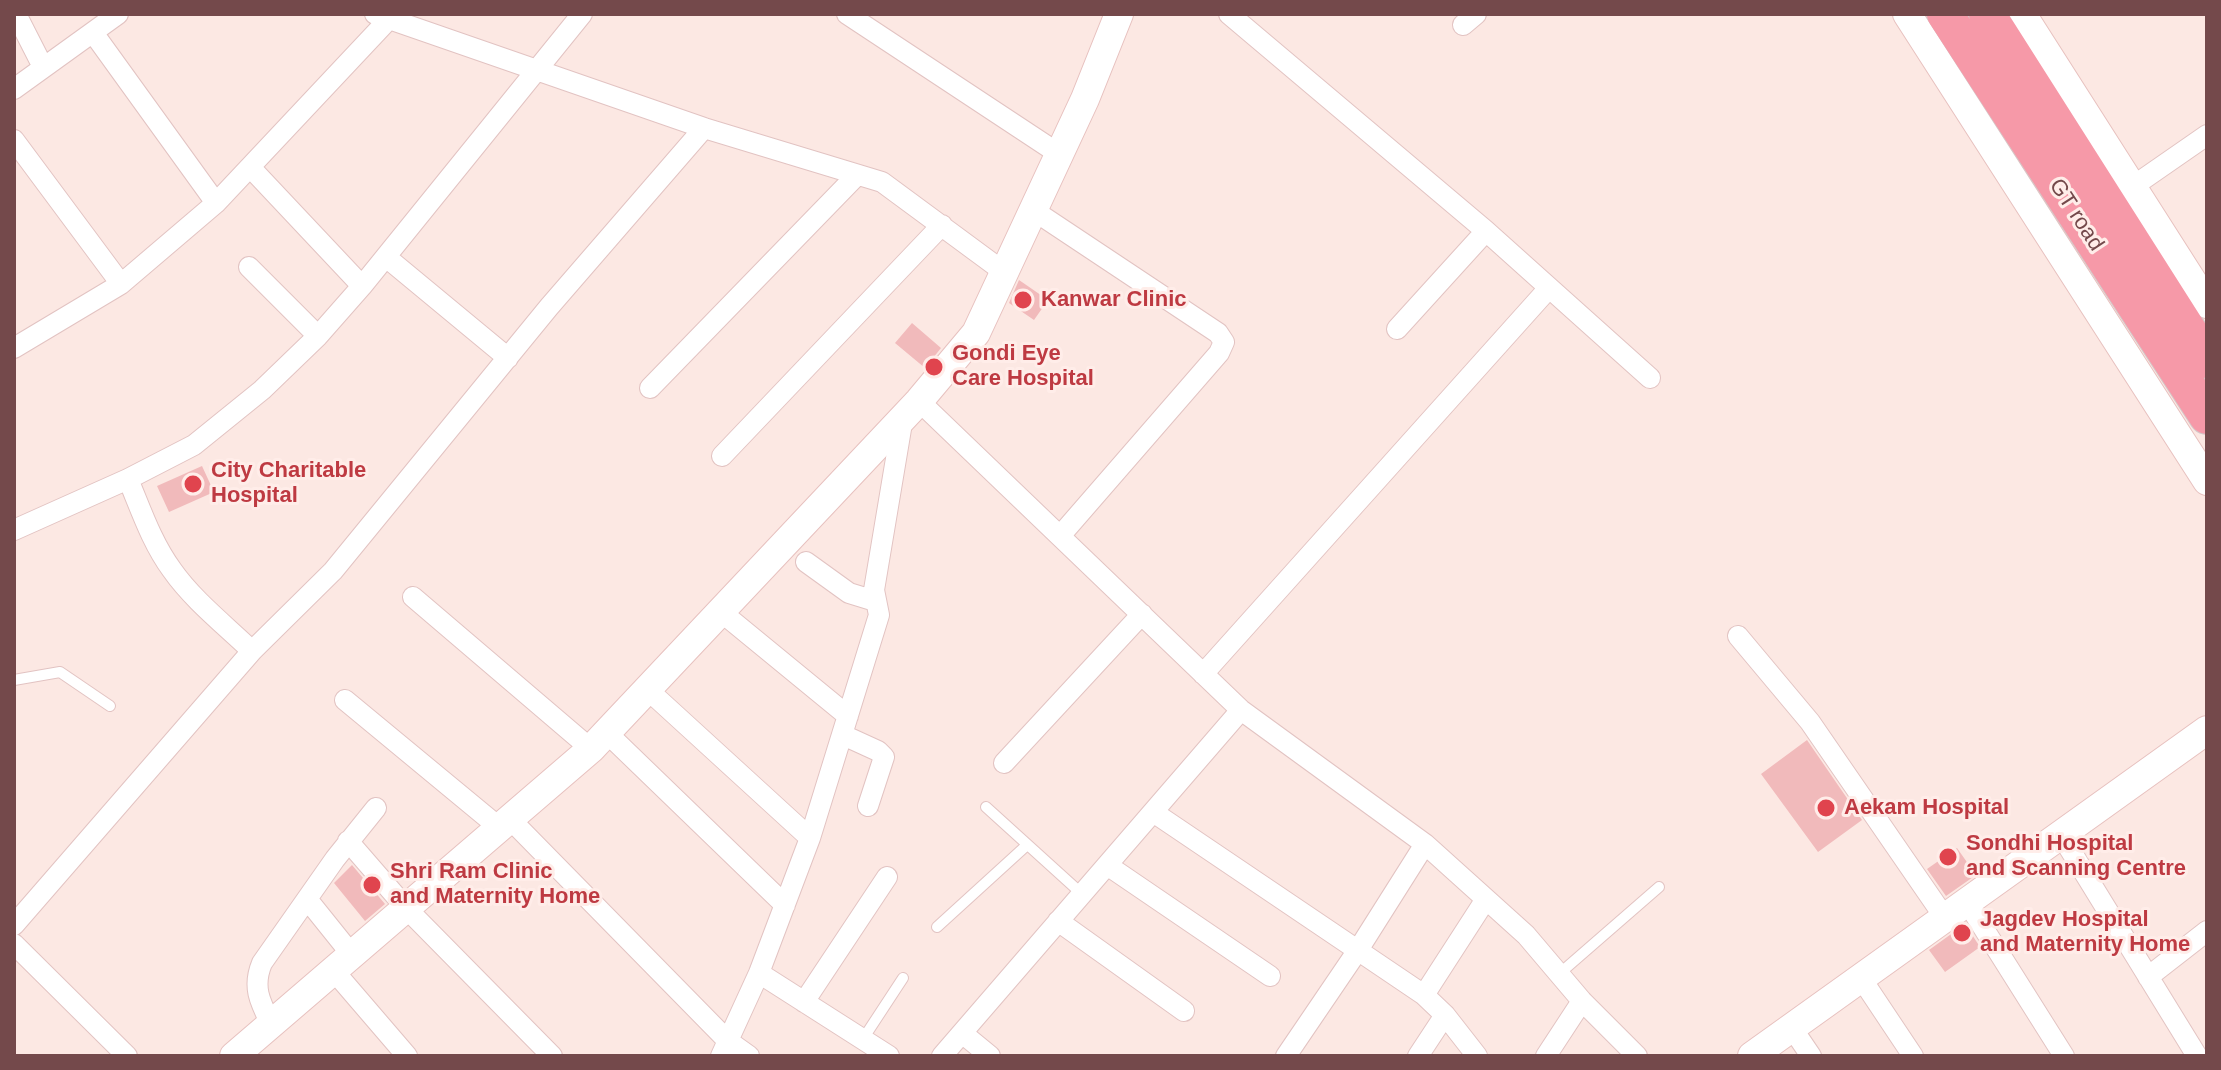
<!DOCTYPE html>
<html>
<head>
<meta charset="utf-8">
<style>
  body { margin:0 }
  #map { position:relative; width:2221px; height:1070px; overflow:hidden; background:#fce8e3; font-family:Helvetica,sans-serif }
  canvas { display:block }
  .frame { position:absolute; inset:0; border:16px solid #74494b; pointer-events:none }
</style>
</head>
<body>
<div id="map">
<canvas width="2221" height="1070"></canvas>
<div class="frame"></div>
</div>
<script>
const ctx = document.querySelector('canvas').getContext('2d');
ctx.lineJoin = 'round';
function fillPath(path, color) {
  ctx.fillStyle = color;
  ctx.fill(path, 'evenodd');
}
function trace(path, color, width, dash) {
  ctx.strokeStyle = color;
  ctx.lineWidth = width;
  ctx.lineCap = dash ? 'butt' : 'round';
  ctx.setLineDash(dash || []);
  ctx.stroke(path);
}
function label(font, color, halo, rows, align = 'center') {
  ctx.font = font + ' Helvetica,sans-serif';
  ctx.lineWidth = 6;
  ctx.setLineDash([]);
  ctx.textBaseline = 'middle';
  ctx.strokeStyle = halo;
  ctx.fillStyle = color;
  for (const [text, x, y, turn = 0] of rows) {
    ctx.save();
    ctx.translate(x, y);
    ctx.rotate((+turn || 0) * Math.PI / 180);
    ctx.textAlign = isNaN(turn) ? turn : align;
    if (halo) ctx.strokeText(text, 0, 0);
    ctx.fillText(text, 0, 0);
    ctx.restore();
  }
}
fillPath(new Path2D(`
  M1019 280 1048 300 1034 320 1009 303Z
  M912 323 941 348 925 368 895 343Z
  M202 466 214 492 169 512 157 486Z
  M1807 740 1862 820 1818 852 1761 774Z
  M1957 848 1976 875 1946 896 1927 869Z
  M352 865 385 904 365 921 334 883Z
  M1965 924 1980 947 1945 972 1929 950Z`), '#f1babb');
const lane = new Path2D(`
  M14 680 60 672 110 706
  M986 807 1082 894
  M937 927 1027 845
  M1559 974 1659 887
  M863 1039 903 978`);
const street = new Path2D(`
  M16 14 43 67
  M375 14 704 128 882 182 1004 272
  M847 14 1059 154
  M1229 14 1486 231 1650 378
  M1463 25 1476 14
  M94 34 216 203
  M14 89 118 14
  M14 140 121 284
  M250 167 362 286
  M2132 187 2207 135
  M1033 210 1218 333 1224 342 1219 353 1060 536
  M386 257 508 358
  M249 267 318 336
  M1397 329 1486 231
  M14 348 121 284 216 203 388 20
  M650 388 857 175
  M919 401 1241 710 1425 844 1526 935 1582 1001 1637 1056
  M722 456 942 225
  M128 479C141 510 152 543 172 570 193 600 225 625 252 651
  M14 530 128 479 194 445 262 390 318 336 362 286 582 14
  M806 562 849 593 875 601
  M413 597 591 749
  M720 611 848 716
  M1738 636 1810 722 1945 918
  M1203 674 1549 288
  M647 689 810 838 759 973 721 1056
  M345 700 501 829
  M606 732 785 905
  M843 735 878 751 884 757 868 806
  M1004 763 1142 614
  M1153 812 1424 995 1445 1015 1477 1056
  M511 820 728 1041 749 1056
  M2061 835 2197 1056
  M810 838 879 615 874 590 903 417
  M348 841 407 909 552 1056
  M1107 865 1270 976
  M307 899 352 955
  M1967 902 2064 1056
  M1058 921 1184 1011
  M14 925 252 651 333 571 549 307 704 128
  M14 944 127 1056
  M334 971 407 1056
  M759 973 889 1056
  M2148 977 2207 931
  M1861 978 1913 1056
  M1424 995 1486 899
  M804 1002 887 877
  M271 1024C260 1002 252 987 262 963L335 859 376 808
  M1792 1028 1811 1056
  M962 1033 990 1056
  M942 1056 1241 710
  M1286 1056 1358 950 1425 844
  M1418 1056 1445 1015
  M1546 1056 1582 1001`);
const secondary = new Path2D(`
  M1907 14 2207 481
  M2022 14 2207 304
  M234 1056 591 749 919 401 976 333 1085 99 1119 14
  M1752 1056 2207 730`);
const highway = new Path2D(`
  M1945 14 2207 416
  M1987 14 2207 360`);
trace(lane, '#e2c3c2', 12);
trace(street, '#e2c3c2', 22);
trace(secondary, '#e7c1bf', 30);
trace(highway, '#d5c8c9', 38);
trace(lane, '#fff', 10);
trace(street, '#fff', 20);
trace(secondary, '#fff', 28);
trace(highway, '#f699a8', 36);
for (const [x, y, r, color] of [
  [1023,300,10,"#e0444e"],
  [934,367,10,"#e0444e"],
  [193,484,10,"#e0444e"],
  [1826,808,10,"#e0444e"],
  [1948,857,10,"#e0444e"],
  [372,885,10,"#e0444e"],
  [1962,933,10,"#e0444e"]
]) {
  const dot = new Path2D();
  dot.arc(x, y, r, 0, 2 * Math.PI);
  ctx.fillStyle = color;
  ctx.fill(dot);
  trace(dot, '#ffede9', 3);
}
label('22px', '#74494b', '#ffede9', [
  ["GT road",2076,215,57]
]);
label('bold 22px', '#be3a42', '#ffede9', [
  ["Kanwar Clinic",1041,300],
  ["Gondi Eye",952,354],
  ["Care Hospital",952,379],
  ["City Charitable",211,471],
  ["Hospital",211,496],
  ["Aekam Hospital",1844,808],
  ["Sondhi Hospital",1966,844],
  ["and Scanning Centre",1966,869],
  ["Shri Ram Clinic",390,872],
  ["and Maternity Home",390,897],
  ["Jagdev Hospital",1980,920],
  ["and Maternity Home",1980,945]
], 'left');
</script>
</body>
</html>
